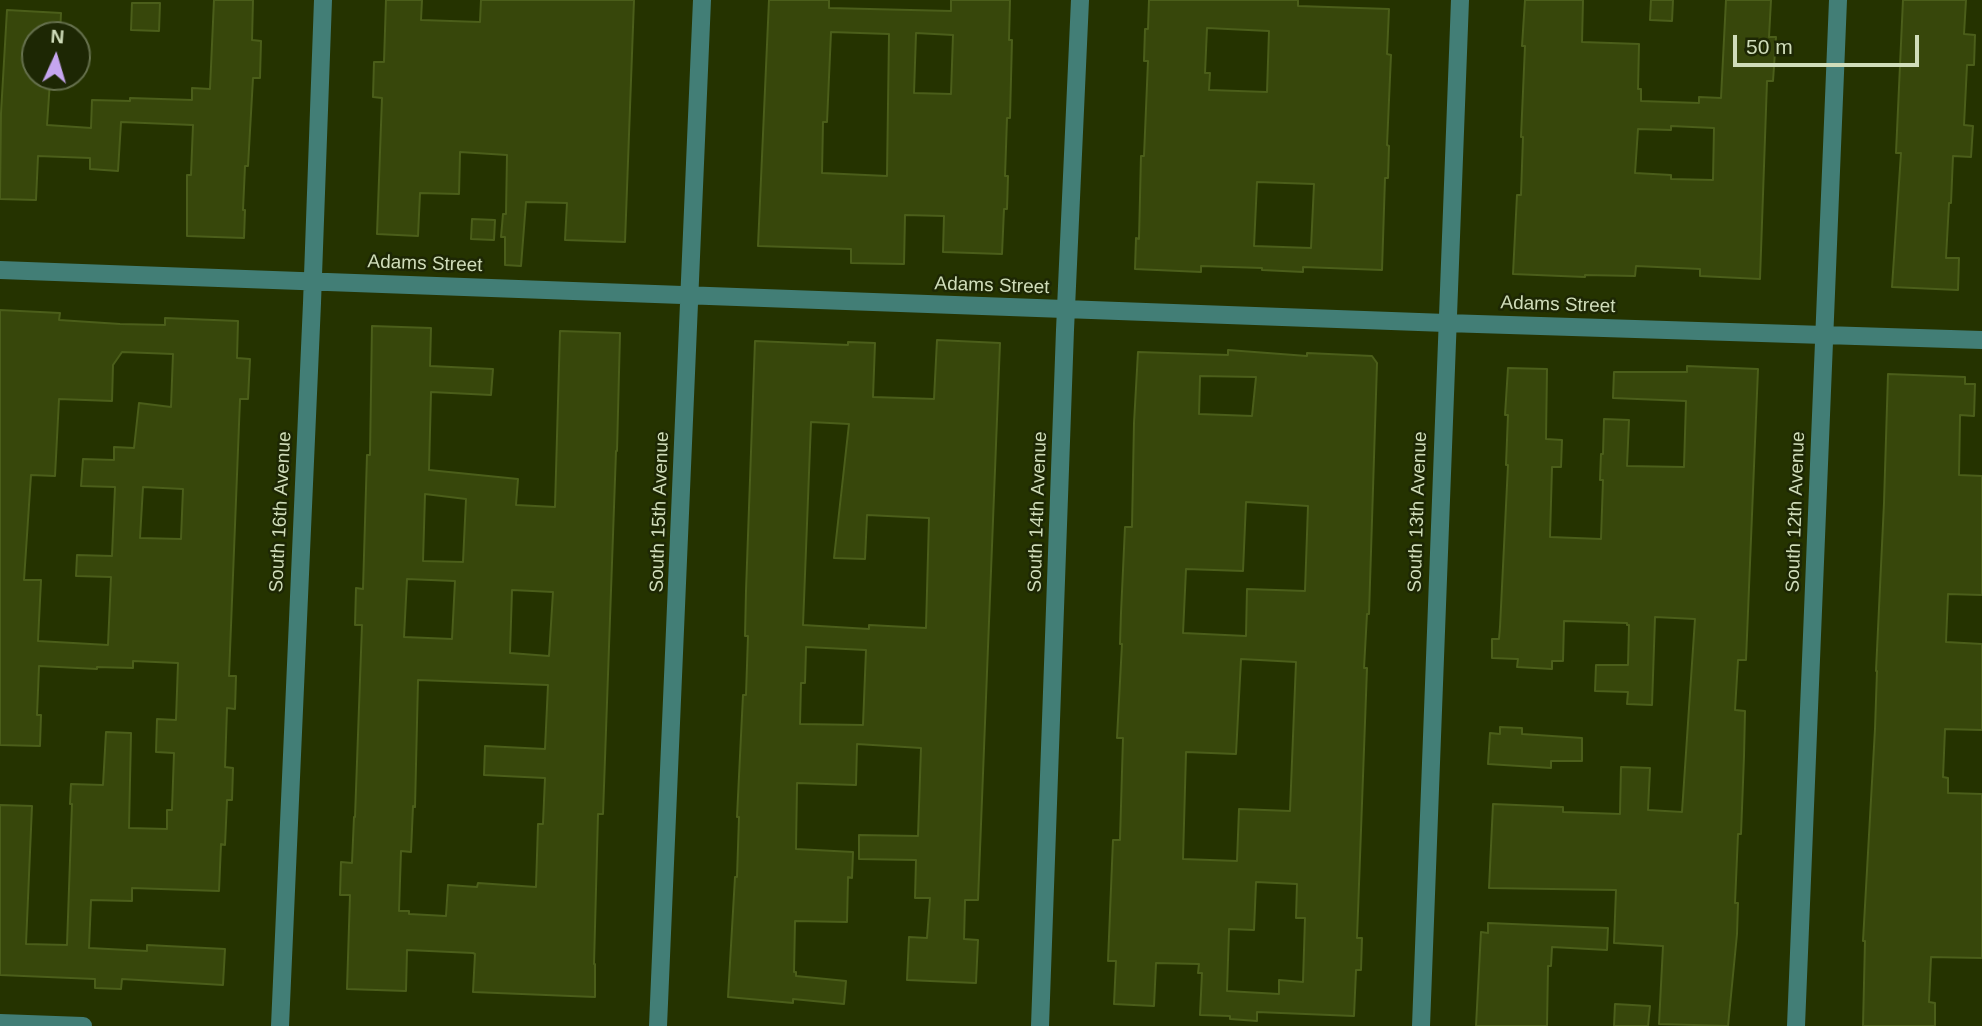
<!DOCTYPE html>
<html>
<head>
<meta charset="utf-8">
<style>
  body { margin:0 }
  #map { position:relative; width:1982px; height:1026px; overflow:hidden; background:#253300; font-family:Helvetica,sans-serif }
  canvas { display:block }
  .north { position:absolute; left:21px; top:21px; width:70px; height:70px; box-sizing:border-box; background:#1d2704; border:2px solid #65704d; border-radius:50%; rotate:4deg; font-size:19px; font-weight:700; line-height:28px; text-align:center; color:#d0ddba }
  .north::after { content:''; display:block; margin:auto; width:24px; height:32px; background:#c6a6f0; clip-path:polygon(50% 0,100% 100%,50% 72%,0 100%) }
  .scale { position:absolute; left:1733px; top:35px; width:186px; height:32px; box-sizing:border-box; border:4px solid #d0ddba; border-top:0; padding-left:9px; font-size:21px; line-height:24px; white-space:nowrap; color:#d0ddba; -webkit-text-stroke:5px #1d2704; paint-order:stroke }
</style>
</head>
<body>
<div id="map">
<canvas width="1982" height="1026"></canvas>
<div class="north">N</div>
<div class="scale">50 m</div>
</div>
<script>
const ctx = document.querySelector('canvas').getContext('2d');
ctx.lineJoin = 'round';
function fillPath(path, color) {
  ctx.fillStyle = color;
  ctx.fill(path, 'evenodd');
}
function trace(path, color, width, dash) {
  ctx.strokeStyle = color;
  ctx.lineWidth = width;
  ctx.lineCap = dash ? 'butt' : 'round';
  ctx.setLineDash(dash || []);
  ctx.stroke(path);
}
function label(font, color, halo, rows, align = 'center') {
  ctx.font = font + ' Helvetica,sans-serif';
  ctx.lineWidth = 5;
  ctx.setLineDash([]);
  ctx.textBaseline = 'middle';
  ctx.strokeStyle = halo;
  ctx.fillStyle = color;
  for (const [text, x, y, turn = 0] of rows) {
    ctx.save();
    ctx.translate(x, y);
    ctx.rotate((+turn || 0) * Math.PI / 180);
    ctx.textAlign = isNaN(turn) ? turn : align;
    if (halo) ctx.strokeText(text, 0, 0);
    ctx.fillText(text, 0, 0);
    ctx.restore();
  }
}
const building = new Path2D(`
  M214 0H253L252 40 261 41 260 78H253L248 166H245L243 210H245L244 238 187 236V175H191L193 125 121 122 118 171 90 169V158L38 156 36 200 0 199 1 113 7 10 61 13 60 35H35V80L50 81 47 125 91 128 92 100 130 101V98L192 100V88L210 89Z
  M386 0H422L421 20 480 22 481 0H634L625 242 565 240 567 203 526 202 521 266 505 265V237H501L503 214H506L507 155 460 152 459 194 420 193 418 236 377 234 382 98 373 97 374 62H384Z
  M769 0H829V8L951 11V0H1010L1009 40H1012L1010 118H1007L1005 176H1008L1007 209H1004L1002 254 943 252 944 216 905 215 904 264 851 263V249L758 246ZM831 32 889 34 887 176 822 173 823 122H827ZM916 33 953 35 951 94 914 93Z
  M1149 0H1298V6L1389 9 1387 54 1391 55 1387 145 1389 146 1388 178H1385L1382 270 1303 267V272L1262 270V268L1201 266V272L1135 269 1136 238 1139 239 1141 156H1144L1148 61H1144L1145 29H1148ZM1207 28 1269 31 1267 92 1209 90 1210 73H1205ZM1257 182 1314 184 1311 248 1254 246Z
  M1525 0H1583L1582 42 1639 44 1638 89H1641V101L1699 103V97L1721 98 1726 0H1771L1769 37H1776L1773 81H1767L1760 279 1700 276V269L1636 266 1635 276 1585 275V277L1513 274 1517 195H1521L1523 137H1521L1525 46H1522ZM1671 126 1714 128 1713 180 1671 179V175L1635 173 1638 129 1671 130Z
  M1651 0H1673L1672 21 1650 20Z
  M1903 0H1966L1964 34 1975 35 1974 65H1967L1964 125 1973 126 1971 157 1953 156 1951 203H1949L1946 258H1959L1958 290 1892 287 1901 153H1896Z
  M132 3H160L159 31 131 30Z
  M472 219 495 220 494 240 471 239Z
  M0 310 60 313 59 320 120 324 165 325V318L238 321 237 358 250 359 248 399H240L229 676H236L235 709 227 708 225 767 233 768 232 800H227L225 845 221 844 219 891 132 888V901L91 900 89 948 147 951V945L225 949 223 985 122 979 121 989 95 988V979L0 975V805L32 806 26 944 67 945 72 804H70L71 784 103 785 106 732 131 733 129 828 167 829V810H172L174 753 156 752 157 719 176 720 178 663 133 661V668L97 667V669L39 666 37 715H41L40 746 0 745ZM122 352 173 354 171 407 139 403 134 448 114 447V460L83 459 81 486 115 487 112 556 77 555 76 576 111 577 108 645 38 641 41 580H24L31 475 55 476 59 399 112 401 113 365ZM143 487 183 489 181 539 140 538Z
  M372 326 431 328 430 366 493 369 491 395 431 392 429 470 518 479 516 505 555 507 560 331 620 333 617 451H616L603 814H598L594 964H595V997L473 992 475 954 473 953 407 950 406 991 347 989 350 895H340L341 862 352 863 354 817H355L362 625H355L356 588 363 589 367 455H370ZM425 494 466 499 463 562 423 561ZM407 579 455 581 452 639 404 637ZM512 590 553 592 549 656 510 653ZM418 680 548 685 545 749 485 746 484 775 545 778 543 824H538L536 887 478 883 477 887 448 885 446 916 409 914V911H399L401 851 411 852 413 806 415 807Z
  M937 340 1000 343 978 900H965L964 939 978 940 976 983 907 980 909 937 927 938 930 898H915L916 860 859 859V835L918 836 921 748 857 744 856 785 797 783 796 849 853 852 852 878 848 877 847 922 795 921 794 972H796V976L846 981 844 1004 793 999V1003L728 997 735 877H737L739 817H737L743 695H746L748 636H745L746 591 755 341 848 345V342L875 343 873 397 934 399ZM811 422 849 424 834 558 865 559 867 515 929 518 926 628 869 625V629L803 625ZM806 647 866 650 863 725 800 724 801 683H805Z
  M1228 350 1307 356V353L1372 356 1377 363 1369 614H1367L1364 668H1367L1357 938H1362L1361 970H1356L1354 1016 1257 1012V1021L1230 1019V1016L1200 1015 1202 973H1198L1199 964 1156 963 1154 1006 1114 1004 1116 961H1108L1113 840H1120L1123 738H1117L1122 644H1120L1121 613 1125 527H1132L1134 423 1138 352 1228 355ZM1200 376 1256 377 1252 416 1199 414ZM1246 502 1308 506 1305 591 1247 589 1246 636 1183 633 1186 569 1243 571ZM1241 659 1296 662 1290 811 1239 809 1237 861 1183 859 1186 752 1236 754ZM1256 882 1297 884 1296 918H1305L1303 982 1279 980V994L1227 991 1229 929 1254 930Z
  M1687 366 1758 369 1746 660H1738L1735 710 1745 711 1744 756 1741 834H1738L1735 903H1738L1737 934 1728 1026 1659 1024 1663 946 1614 943 1616 890 1489 888 1493 804 1563 807V812L1620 814 1621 767 1650 768 1648 810 1682 812 1695 619 1655 617 1652 705 1627 704 1628 692 1595 691 1596 665H1628L1629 625H1627V623L1564 621 1563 661H1552V669L1517 667 1518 659 1492 658V639H1499L1500 627 1508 465H1506L1508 415H1505L1508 368 1547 369 1546 439 1562 440 1561 467H1552L1550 537 1601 539 1603 480H1600L1601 454H1603L1604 419 1629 420 1627 466 1684 467 1686 401 1613 398 1614 372H1687Z
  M1888 374 1965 377V384H1975L1974 416 1960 415 1959 475 1982 476V595L1948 594 1946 642 1982 644V730L1945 729 1943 777 1948 778V793L1982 794V958L1931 957 1929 1002 1935 1003V1026H1863L1865 941H1863L1875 729 1877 671H1876L1884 503Z
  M1500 727 1522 728V734L1582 738V761H1551V768L1488 764 1490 733 1500 734Z
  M1488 923 1608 928 1607 950 1552 947 1551 966H1548L1547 1026H1476L1481 932 1488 933Z
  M1615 1004 1650 1006 1648 1026H1614Z`);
fillPath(building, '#37470b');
trace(building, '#4b5e1a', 2);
trace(new Path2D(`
  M0 270 1446 323 1982 340
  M0 1023 83 1026
  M280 1026 312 303 323 0
  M658 1026 702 0
  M1040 1026 1065 330 1080 0
  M1421 1026 1460 0
  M1796 1026 1838 0`), '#427e76', 18);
label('19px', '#d0ddba', '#1d2704', [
  ["Adams Street",425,264,2],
  ["Adams Street",992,286,2],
  ["Adams Street",1558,305,2],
  ["South 16th Avenue",281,512,-87],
  ["South 15th Avenue",660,512,-88],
  ["South 14th Avenue",1038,512,-88],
  ["South 13th Avenue",1418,512,-88],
  ["South 12th Avenue",1796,512,-88]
]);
</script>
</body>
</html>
